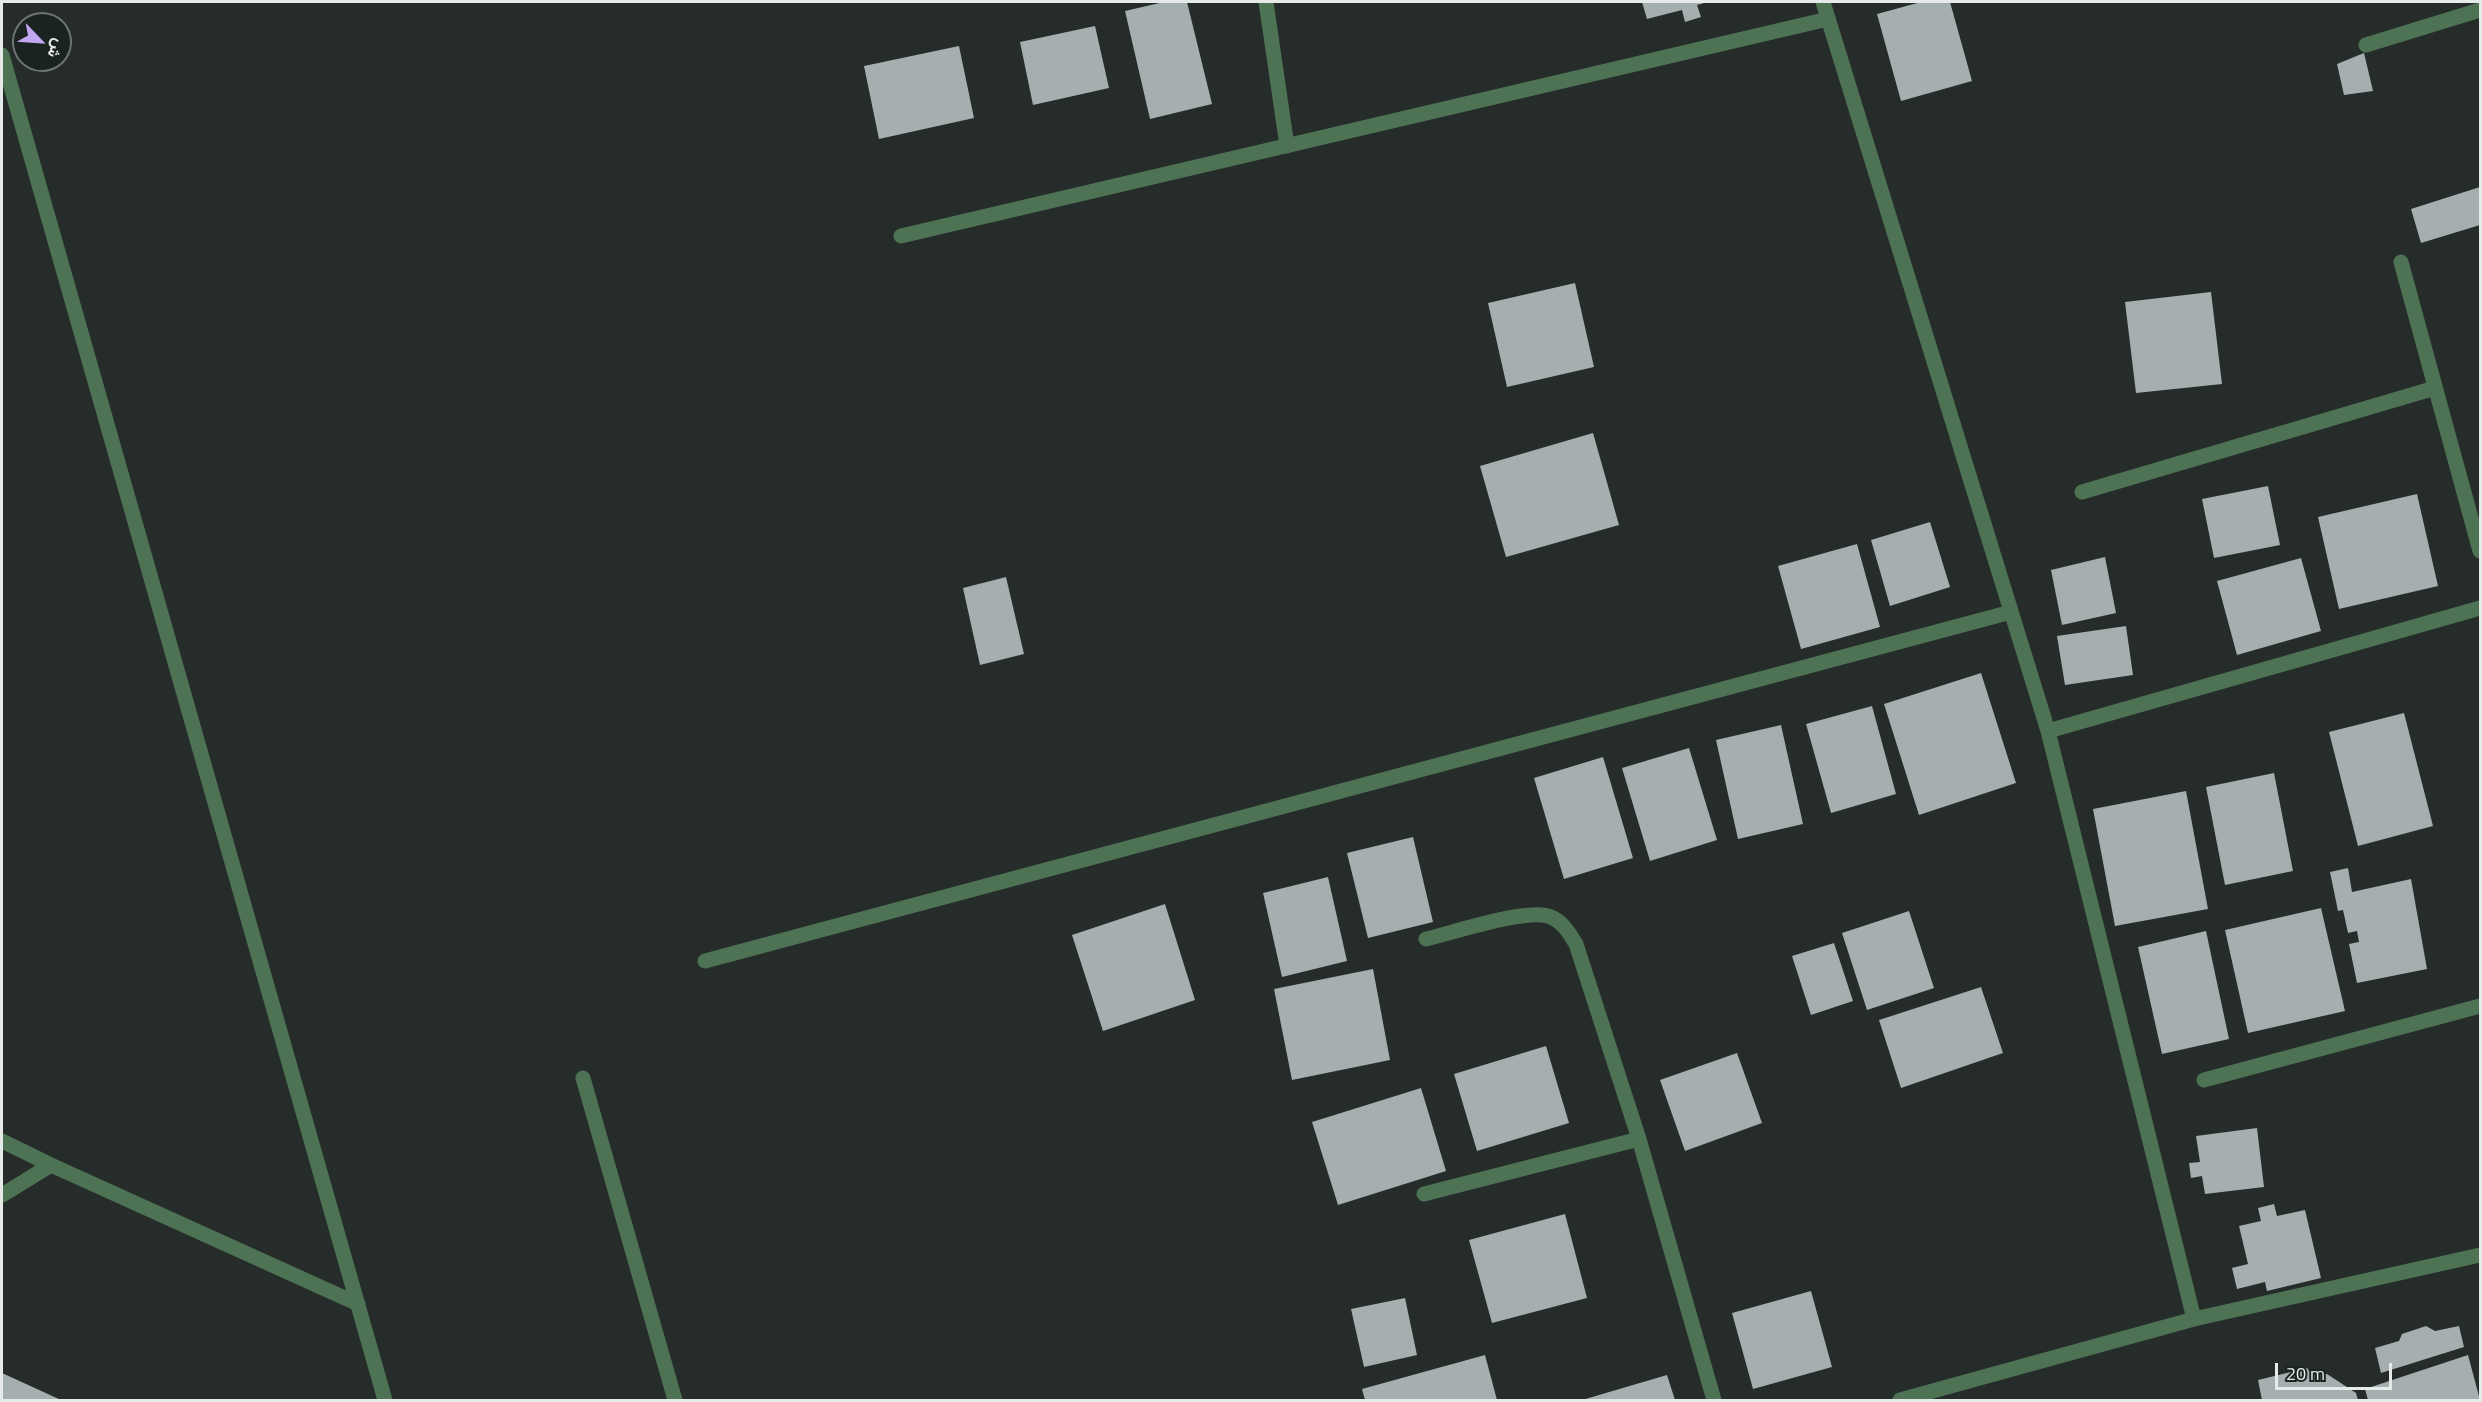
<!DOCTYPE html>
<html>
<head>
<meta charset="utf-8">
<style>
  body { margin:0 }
  #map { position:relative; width:2482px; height:1402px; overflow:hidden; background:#252c2a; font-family:"Titillium Web",Vazirmatn,sans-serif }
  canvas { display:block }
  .frame { position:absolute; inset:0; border:3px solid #e6ebea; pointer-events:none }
  .north { position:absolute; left:12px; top:12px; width:60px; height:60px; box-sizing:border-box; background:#1b2320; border:2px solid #6c7371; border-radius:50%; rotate:115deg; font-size:16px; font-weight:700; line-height:24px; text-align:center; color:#e6ebea }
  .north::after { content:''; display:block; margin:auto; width:21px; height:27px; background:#c3a7f2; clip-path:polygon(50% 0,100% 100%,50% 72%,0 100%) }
  .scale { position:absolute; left:2275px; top:1363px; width:117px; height:27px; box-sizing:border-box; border:3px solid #e6ebea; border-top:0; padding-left:8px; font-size:18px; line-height:21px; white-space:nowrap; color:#e6ebea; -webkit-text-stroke:4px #1b2320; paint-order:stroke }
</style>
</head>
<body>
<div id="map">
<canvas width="2482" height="1402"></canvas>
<div class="frame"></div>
<div class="north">ش</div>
<div class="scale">20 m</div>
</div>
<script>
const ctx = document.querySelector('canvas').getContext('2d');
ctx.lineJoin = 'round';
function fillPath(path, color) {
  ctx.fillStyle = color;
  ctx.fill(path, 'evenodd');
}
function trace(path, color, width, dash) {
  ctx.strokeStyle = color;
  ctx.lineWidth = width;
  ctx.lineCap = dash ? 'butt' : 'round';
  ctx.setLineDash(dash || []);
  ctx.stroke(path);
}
fillPath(new Path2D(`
  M1164 2H1187L1212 104 1150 119 1125 11Z
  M1642 2H1708L1697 5 1701 17 1685 22 1682 10 1647 19Z
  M1921 2H1950L1972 81 1901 101 1877 14Z
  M1095 26 1109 88 1033 105 1020 42Z
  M959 46 974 118 879 139 864 66Z
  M2364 53 2373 91 2344 95 2337 64Z
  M2480 187V225L2421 243 2411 209Z
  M1575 283 1594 367 1507 387 1488 303Z
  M2211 292 2222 384 2136 393 2125 302Z
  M1593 433 1619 525 1506 557 1480 466Z
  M2268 486 2280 545 2214 558 2202 499Z
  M2417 494 2438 586 2339 609 2318 517Z
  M1930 522 1950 587 1890 606 1871 540Z
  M1857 544 1880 627 1801 649 1778 566Z
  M2105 557 2116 613 2062 625 2051 570Z
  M2301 558 2321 631 2237 655 2217 581Z
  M1006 577 1024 654 980 665 963 588Z
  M2126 626 2133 675 2065 685 2057 636Z
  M1981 673 2016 783 1919 815 1884 704Z
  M1872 706 1896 794 1831 813 1806 724Z
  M2404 713 2433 826 2358 846 2329 732Z
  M1781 725 1803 824 1738 839 1716 740Z
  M1689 748 1717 840 1650 861 1622 768Z
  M1603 757 1633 858 1564 879 1534 778Z
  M2274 773 2293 871 2225 885 2206 787Z
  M2186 791 2208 909 2115 926 2093 809Z
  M1413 837 1433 922 1368 938 1347 853Z
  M2348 868 2352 892 2411 879 2427 969 2357 983 2349 944 2359 942 2357 931 2348 933 2343 910 2338 911 2330 872Z
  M1328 877 1347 961 1282 977 1263 893Z
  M1165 904 1195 1000 1103 1031 1072 935Z
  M2321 908 2345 1011 2248 1033 2225 930Z
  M1909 911 1934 988 1867 1010 1842 933Z
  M2206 931 2229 1039 2162 1054 2138 947Z
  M1834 943 1853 1001 1811 1015 1792 956Z
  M1373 969 1390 1060 1292 1080 1274 989Z
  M1981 987 2003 1053 1901 1088 1879 1020Z
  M1546 1046 1569 1123 1477 1151 1454 1074Z
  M1737 1053 1762 1123 1685 1151 1660 1080Z
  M1421 1088 1446 1171 1338 1205 1312 1122Z
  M2257 1128 2264 1187 2205 1194 2202 1176 2191 1178 2189 1163 2200 1162 2196 1136Z
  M2274 1204 2277 1216 2305 1210 2321 1278 2267 1291 2265 1282 2237 1289 2232 1268 2248 1264 2239 1226 2261 1221 2258 1208Z
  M1565 1214 1587 1298 1492 1323 1469 1240Z
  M1811 1291 1832 1367 1753 1389 1732 1313Z
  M1405 1298 1417 1355 1364 1367 1351 1309Z
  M2426 1326 2435 1331 2459 1326 2464 1347 2381 1373 2375 1348 2399 1341 2402 1334Z
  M1485 1355 1497 1400H1365L1362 1389Z
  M2468 1355 2480 1400H2368L2365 1389Z
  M2307 1368 2312 1375 2327 1374 2356 1393 2358 1400H2262L2258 1380Z
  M2 1373 61 1400H2Z
  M1667 1375 1675 1400H1582Z`), '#a5afaf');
trace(new Path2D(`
  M2 55 385 1400
  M583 1078 675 1400
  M2 1141 51 1165 2 1195
  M51 1165 358 1304`), '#4d7354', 15);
trace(new Path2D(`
  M1266 2 1287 146
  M1823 2 2048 731 2194 1319
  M2366 45 2480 10
  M901 236 1828 19
  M2401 262 2480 551
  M2082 492 2435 388
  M2048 731 2480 608
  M1426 939C1452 933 1530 907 1551 917 1563 922 1569 933 1576 944L1639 1139 1714 1400
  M705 961 2011 612
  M2204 1080 2480 1006
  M1424 1194 1639 1139
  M1900 1400 2194 1319 2480 1255`), '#4d7354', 15);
</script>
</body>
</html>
